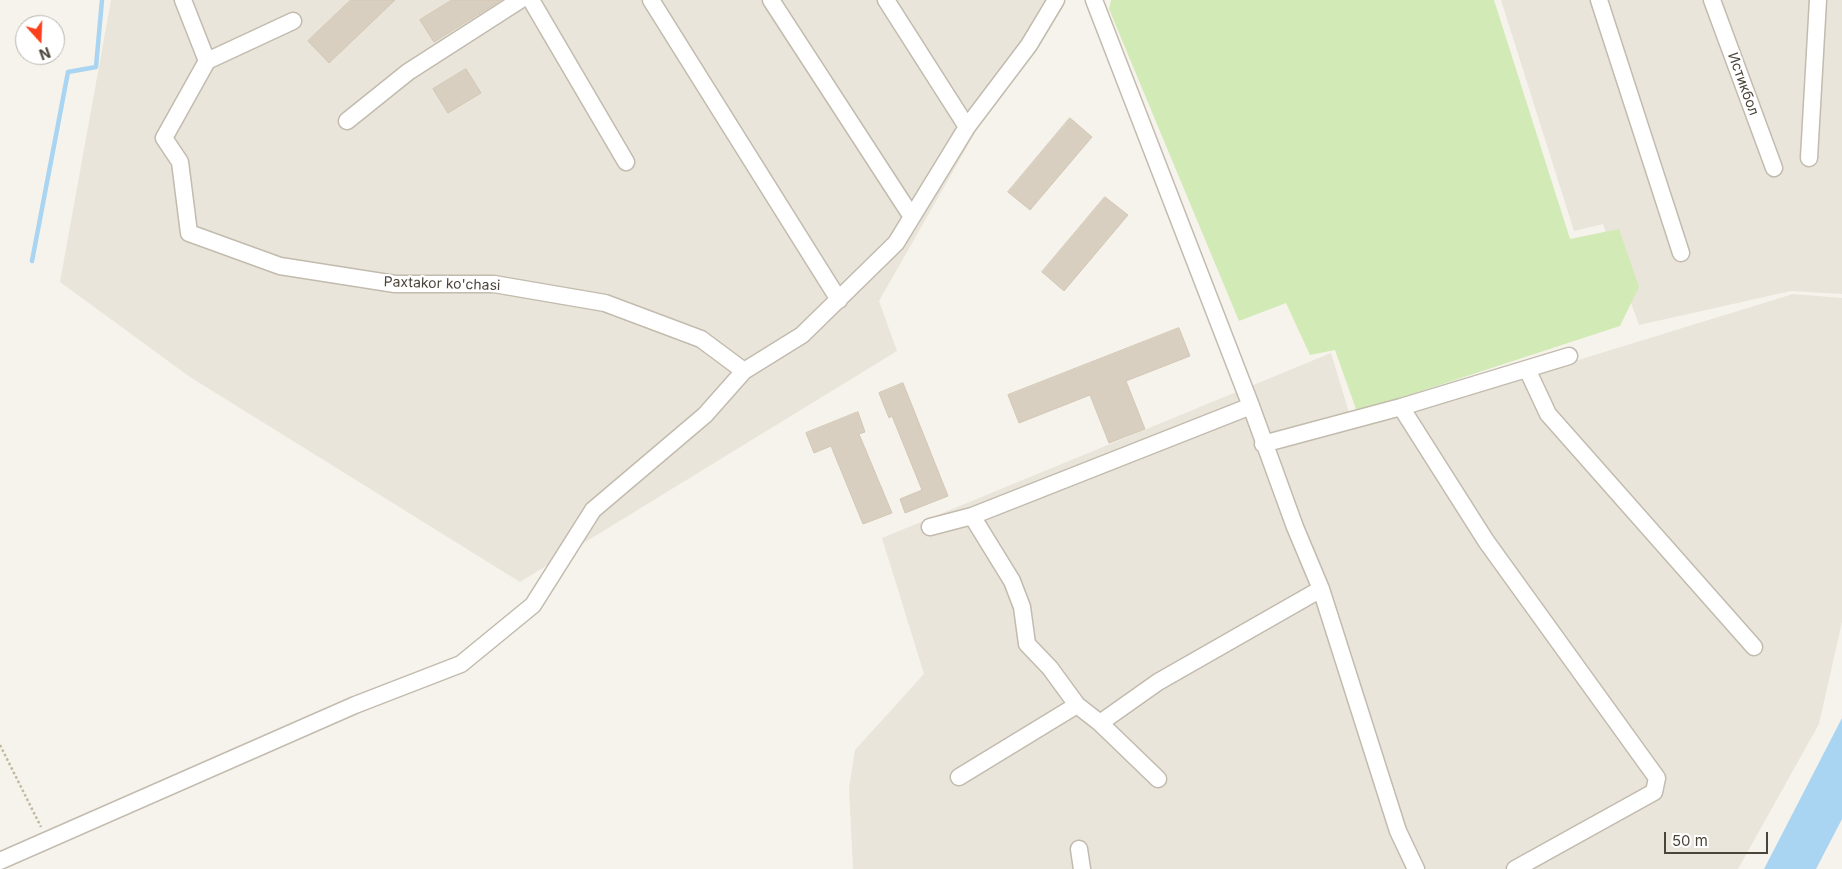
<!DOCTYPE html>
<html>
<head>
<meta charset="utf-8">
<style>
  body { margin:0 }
  #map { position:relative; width:1842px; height:869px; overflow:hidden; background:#f6f3ec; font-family:Inter,sans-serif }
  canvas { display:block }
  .north { position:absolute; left:15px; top:15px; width:50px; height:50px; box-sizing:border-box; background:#fff; border:1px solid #b7b4b0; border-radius:50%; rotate:160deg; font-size:14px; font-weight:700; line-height:20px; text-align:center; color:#4b4439 }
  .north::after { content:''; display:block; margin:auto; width:18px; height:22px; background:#fc3f1d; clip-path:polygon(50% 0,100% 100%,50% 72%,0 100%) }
  .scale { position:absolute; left:1664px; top:832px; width:104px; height:22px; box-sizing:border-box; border:2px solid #4b4439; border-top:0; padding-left:6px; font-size:15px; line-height:18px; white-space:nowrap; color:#4b4439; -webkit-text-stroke:4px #fff; paint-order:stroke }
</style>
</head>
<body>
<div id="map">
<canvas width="1842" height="869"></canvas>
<div class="north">N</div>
<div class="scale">50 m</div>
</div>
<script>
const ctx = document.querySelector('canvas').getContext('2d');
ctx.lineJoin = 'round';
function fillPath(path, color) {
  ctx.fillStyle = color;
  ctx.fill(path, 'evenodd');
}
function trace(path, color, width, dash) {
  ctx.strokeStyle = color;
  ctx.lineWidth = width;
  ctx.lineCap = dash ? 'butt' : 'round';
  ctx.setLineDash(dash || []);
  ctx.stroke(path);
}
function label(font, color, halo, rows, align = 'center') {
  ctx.font = font + ' Inter,sans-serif';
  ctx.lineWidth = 4.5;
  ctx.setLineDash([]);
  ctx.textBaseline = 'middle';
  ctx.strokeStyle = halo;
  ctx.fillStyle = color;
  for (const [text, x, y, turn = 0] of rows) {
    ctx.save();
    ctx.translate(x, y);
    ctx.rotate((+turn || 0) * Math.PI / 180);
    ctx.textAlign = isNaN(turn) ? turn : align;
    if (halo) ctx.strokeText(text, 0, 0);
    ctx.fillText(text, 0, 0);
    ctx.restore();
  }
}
fillPath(new Path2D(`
  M111 0H1051L879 301 897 351 520 582 190 377 60 282Z
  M1501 0H1842V294L1791 291 1639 325 1603 224 1574 231Z
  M1793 294 1842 298V622L1819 724 1738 869H853L849 788 855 750 924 674 882 538 1331 353 1354 429Z`), '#eae5da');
fillPath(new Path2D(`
  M1111 0H1494L1570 239 1619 229 1639 287 1620 326 1357 412 1335 350 1310 355 1286 303 1239 321 1109 9Z`), '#d2eab5');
fillPath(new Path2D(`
  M1842 718V819L1816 869H1764Z`), '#a9d4f2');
trace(new Path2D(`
  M32 261 68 72 96 67 102 0`), '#a9d4f2', 4.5);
const building = new Path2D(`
  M351 0H395L329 63 308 41Z
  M452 0H501L434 42 420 20Z
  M466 69 481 93 448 113 433 89Z
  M1070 118 1092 137 1030 210 1008 192Z
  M1105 197 1128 215 1064 291 1042 272Z
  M1179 328 1190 356 1126 381 1145 429 1109 443 1090 395 1019 423 1008 395Z
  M903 383 948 496 905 513 900 499 922 490 892 416 889 418 879 393Z
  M858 412 865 432 859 434 892 513 863 524 831 446 814 453 806 433Z`);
fillPath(building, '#d8cfc1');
trace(building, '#d3c7b4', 1);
const minor = new Path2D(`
  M183 0 207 61
  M531 0 626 162
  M651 0 839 300
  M771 0 912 217
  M886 0 967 127
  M1094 0 1251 406 1295 527 1321 589 1398 831 1416 869
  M1599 0 1681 253
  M1712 0 1774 168
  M293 21 207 61 164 138 180 162 189 233 280 266 395 284H494L605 303 701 339 744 371
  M347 121 408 72 520 0
  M1809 158 1818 0
  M1527 369 1548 414 1754 647
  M1401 407 1486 541 1657 778 1654 792 1515 869
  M1263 444 1401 407 1569 356
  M972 516 1012 581 1022 607 1027 644 1050 668 1077 705 1100 723 1158 682 1321 589
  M930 527 972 516 1251 406
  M1100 723 1158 779
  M959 777 1077 705
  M1079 849 1082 869
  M0 861 355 705 461 664 533 605 593 510 705 415 744 371 802 335 896 243 967 127 1029 45 1056 0`);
trace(minor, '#c2bbae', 19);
trace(new Path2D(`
  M0 745 41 827`), '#c4b79f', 2.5, [2.5, 2.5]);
trace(minor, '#fff', 16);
label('14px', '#4b4439', '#fff', [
  ["Истикбол",1743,84,70],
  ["Paxtakor ko'chasi",442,284,2]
]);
</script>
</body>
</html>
